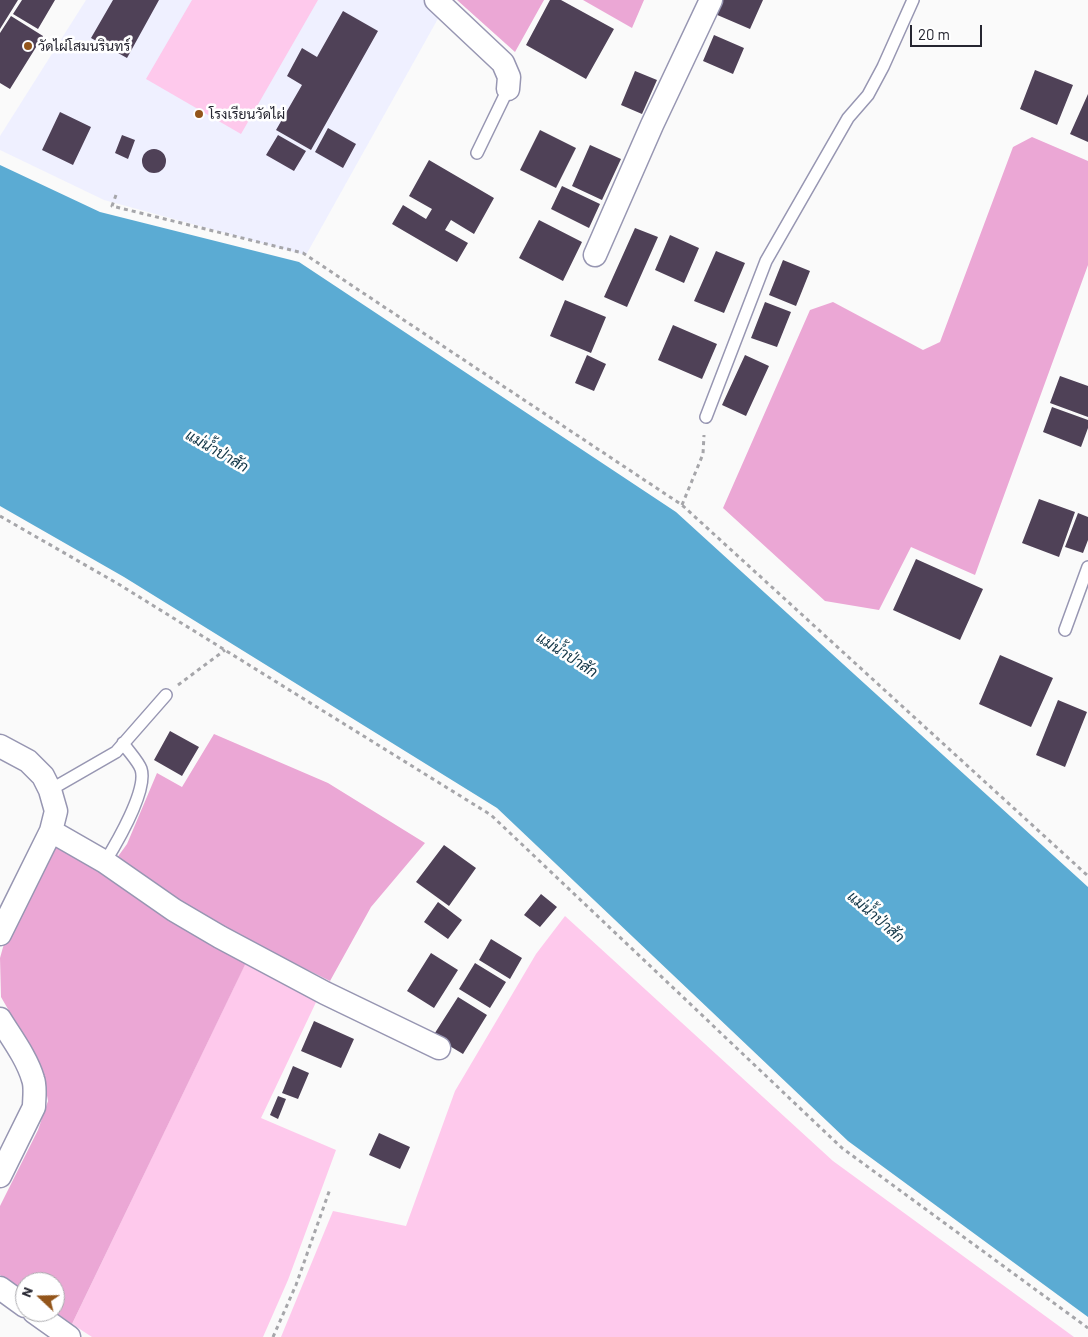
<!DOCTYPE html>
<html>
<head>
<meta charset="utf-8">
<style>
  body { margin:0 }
  #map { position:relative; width:1088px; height:1337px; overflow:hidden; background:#fafafa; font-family:Barlow,sans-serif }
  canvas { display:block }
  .north { position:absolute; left:15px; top:1272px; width:50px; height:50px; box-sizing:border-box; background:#fff; border:1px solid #a8a8ac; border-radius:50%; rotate:291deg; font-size:14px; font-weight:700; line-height:20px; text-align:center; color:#252530 }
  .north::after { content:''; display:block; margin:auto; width:18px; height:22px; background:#93551a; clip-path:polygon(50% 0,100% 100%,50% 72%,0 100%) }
  .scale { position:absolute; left:910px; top:25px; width:72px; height:22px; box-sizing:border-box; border:2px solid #252530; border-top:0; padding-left:6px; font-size:15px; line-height:18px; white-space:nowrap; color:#252530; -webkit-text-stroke:4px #fff; paint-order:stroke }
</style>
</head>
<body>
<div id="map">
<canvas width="1088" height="1337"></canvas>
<div class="north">N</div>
<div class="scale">20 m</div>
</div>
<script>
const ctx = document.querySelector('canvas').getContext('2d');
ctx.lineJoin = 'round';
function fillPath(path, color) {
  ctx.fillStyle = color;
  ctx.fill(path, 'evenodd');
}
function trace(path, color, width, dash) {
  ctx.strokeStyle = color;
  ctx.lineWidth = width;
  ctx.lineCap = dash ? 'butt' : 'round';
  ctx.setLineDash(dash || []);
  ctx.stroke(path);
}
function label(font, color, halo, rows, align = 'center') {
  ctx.font = font + ' Barlow,Sarabun,sans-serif';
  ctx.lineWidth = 5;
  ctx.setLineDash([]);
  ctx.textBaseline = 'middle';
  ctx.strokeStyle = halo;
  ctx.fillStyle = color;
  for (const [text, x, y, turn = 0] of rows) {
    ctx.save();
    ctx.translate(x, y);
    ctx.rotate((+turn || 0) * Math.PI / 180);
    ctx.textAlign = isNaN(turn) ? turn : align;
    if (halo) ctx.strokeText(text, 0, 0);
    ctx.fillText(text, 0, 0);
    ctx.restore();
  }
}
fillPath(new Path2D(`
  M86 0H423L440 15 306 255 104 200 0 150V136Z`), '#eff0ff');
fillPath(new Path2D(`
  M192 0H318L241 134 146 79Z
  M565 916 833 1161 1074 1337H281L333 1211 406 1226 455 1091 536 954Z
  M247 960 318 998 261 1118 336 1150 288 1280 263 1337H92L72 1324Z`), '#fec9ec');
fillPath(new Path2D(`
  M457 0H544L515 52Z
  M583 0H644L632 28Z
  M1032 137 1088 161V265L975 575 911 547 879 610 825 601 723 508 810 310 833 302 923 350 940 342 1013 147Z
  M214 734 328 783 425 843 371 907 330 981 255 944 72 1324 55 1312V1282H25V1292L0 1275V1206L38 1130 48 1101 42 1068 1 997 0 958 5 940 57 843 106 873 127 844 157 773 182 787Z`), '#eba7d5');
fillPath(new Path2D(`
  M0 165 100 212 299 262 676 512 1088 887V1317L848 1141 497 808 124 577 0 506Z`), '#5babd3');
fillPath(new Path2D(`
  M0 0H18L0 29Z
  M22 0H55L38 29 13 14Z
  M113 0H159L127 58 91 38Z
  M550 0H561L614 29 586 79 526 45Z
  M721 0H763L750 29 715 14Z
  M343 11 378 31 311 150 276 130 302 85 287 76 302 48 317 57Z
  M11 16 43 36 10 89 0 83V33Z
  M714 35 744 48 733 74 703 61Z
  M1035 70 1073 85 1057 125 1020 109Z
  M635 71 657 80 642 114 621 105Z
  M1088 94V142L1070 134Z
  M60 112 91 127 73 165 42 150Z
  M328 128 356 144 343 168 315 152Z
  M540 130 576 148 556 188 520 170Z
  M122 135 135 140 128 159 115 153Z
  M278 135 306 151 294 171 266 155Z
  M590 145 621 159 602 200 572 186Z
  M142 161a12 12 0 1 1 24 0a12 12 0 1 1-24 0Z
  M429 160 494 198 474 234 451 220 445 230 468 243 457 262 392 224 403 205 426 219 432 209 409 196Z
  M562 186 600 204 589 228 551 209Z
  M539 220 582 242 563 281 519 258Z
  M635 228 658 237 627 307 604 297Z
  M670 235 699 248 684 283 655 270Z
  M716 251 745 263 724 313 694 301Z
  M783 260 810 271 796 306 769 295Z
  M565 300 606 317 591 353 550 336Z
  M765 302 791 312 777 347 751 338Z
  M673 325 717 344 702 379 658 360Z
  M587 355 606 364 594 391 575 383Z
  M745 355 769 366 746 416 722 405Z
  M1060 376 1088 386V417L1050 403Z
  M1052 407 1088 420V428L1081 447 1043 432Z
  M1039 499 1075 512 1059 557 1022 543Z
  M1078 513 1088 517V540L1083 553 1065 547Z
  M916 559 983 589 960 640 893 610Z
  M1000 655 1053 678 1031 727 979 704Z
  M1058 700 1087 712 1065 767 1036 755Z
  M170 731 199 747 182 776 154 760Z
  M444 845 476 868 449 906 416 882Z
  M541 894 557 907 540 927 524 915Z
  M438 902 462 920 448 939 424 922Z
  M491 939 522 958 510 979 479 960Z
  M431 953 458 970 434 1008 407 991Z
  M475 963 506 982 490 1008 459 989Z
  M458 997 487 1015 463 1054 433 1036Z
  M314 1021 354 1039 341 1068 301 1051Z
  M293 1066 309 1073 298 1099 282 1093Z
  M278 1096 286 1099 278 1119 270 1115Z
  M379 1133 410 1147 400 1169 369 1155Z`), '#4f4157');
const service = new Path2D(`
  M477 153 508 89
  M706 417 766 261 848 118 868 95 883 67 913 0
  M1065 630 1088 567
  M50 790 116 752 166 695
  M105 862C116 844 148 790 141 769 138 761 128 751 123 743`);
const minor = new Path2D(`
  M436 0 503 63 509 77 508 89
  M595 255 652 125 711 0
  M0 746 28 761 43 776 50 790 56 811 51 831 0 934
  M51 831 105 862 174 910 220 937 325 993 439 1048
  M0 1019C11 1037 27 1058 33 1079 36 1087 34 1098 34 1107L0 1176
  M0 1288 25 1306
  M34 1312 69 1337`);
trace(service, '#9796b2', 14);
trace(minor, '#9796b2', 25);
trace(new Path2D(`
  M116 195 112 206 303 253 682 505 1088 876
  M682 505 703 454 704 435
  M0 516 120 585 491 815 842 1148 1088 1328
  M178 685 225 650
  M273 1337 296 1285 330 1189`), '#a6a6aa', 3, [4, 4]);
trace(service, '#fff', 11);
trace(minor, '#fff', 22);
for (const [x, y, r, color] of [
  [28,46,5,"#93551a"],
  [199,114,5,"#93551a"]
]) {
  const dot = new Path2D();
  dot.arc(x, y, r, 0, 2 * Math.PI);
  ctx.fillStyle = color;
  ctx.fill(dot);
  trace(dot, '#fff', 2);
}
label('14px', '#252530', '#fff', [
  ["วัดไผ่โสมนรินทร์",38,46],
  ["โรงเรียนวัดไผ่",209,114]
], 'left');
label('italic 15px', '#123647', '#fff', [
  ["แม่น้ำป่าสัก",217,451,30],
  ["แม่น้ำป่าสัก",567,655,33],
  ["แม่น้ำป่าสัก",876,917,41]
]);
</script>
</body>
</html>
